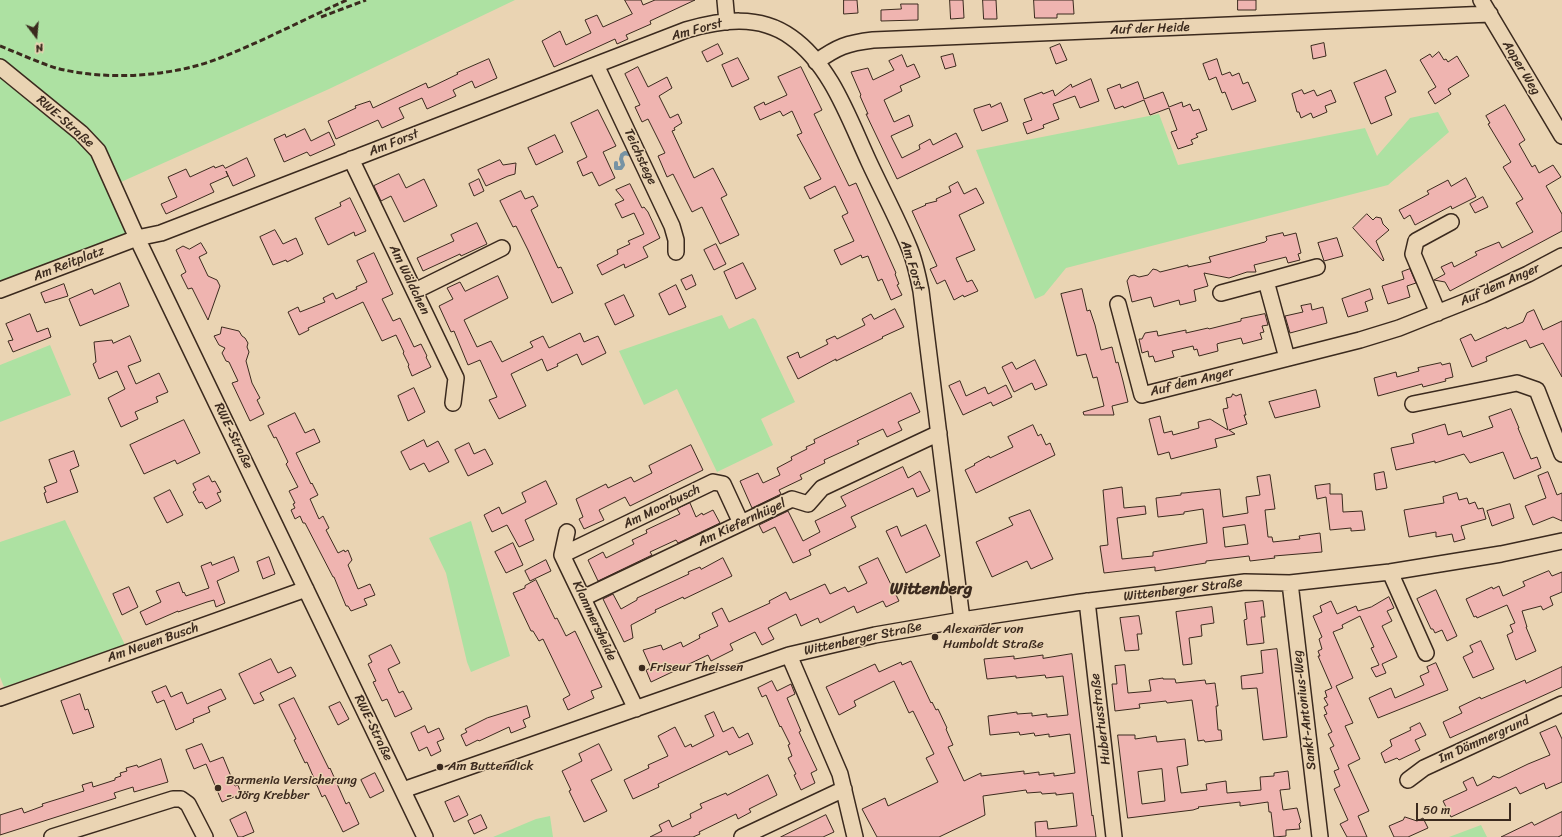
<!DOCTYPE html>
<html>
<head>
<meta charset="utf-8">
<style>
  body { margin:0 }
  #map { position:relative; width:1562px; height:837px; overflow:hidden; background:#ead4b3; font-family:Sriracha,sans-serif }
  canvas { display:block }
  .north { position:absolute; left:16px; top:16px; width:40px; height:40px; -webkit-text-stroke:3px #ead4b3; paint-order:stroke; rotate:164deg; font-size:11px; font-weight:700; line-height:16px; text-align:center; color:#3b2a1e }
  .north::after { content:''; display:block; margin:auto; width:14px; height:18px; background:#3b2a1e; clip-path:polygon(50% 0,100% 100%,50% 72%,0 100%) }
  .scale { position:absolute; left:1416px; top:803px; width:95px; height:18px; box-sizing:border-box; border:2px solid #3b2a1e; border-top:0; padding-left:5px; font-size:12px; line-height:14px; white-space:nowrap; color:#3b2a1e; -webkit-text-stroke:3px #ead4b3; paint-order:stroke }
</style>
</head>
<body>
<div id="map">
<canvas width="1562" height="837"></canvas>
<div class="north">N</div>
<div class="scale">50 m</div>
</div>
<script>
const ctx = document.querySelector('canvas').getContext('2d');
ctx.lineJoin = 'round';
function fillPath(path, color) {
  ctx.fillStyle = color;
  ctx.fill(path, 'evenodd');
}
function trace(path, color, width, dash) {
  ctx.strokeStyle = color;
  ctx.lineWidth = width;
  ctx.lineCap = dash ? 'butt' : 'round';
  ctx.setLineDash(dash || []);
  ctx.stroke(path);
}
function label(font, color, halo, rows, align = 'center') {
  ctx.font = font + ' Sriracha,sans-serif';
  ctx.lineWidth = 3;
  ctx.setLineDash([]);
  ctx.textBaseline = 'middle';
  ctx.strokeStyle = halo;
  ctx.fillStyle = color;
  for (const [text, x, y, turn = 0] of rows) {
    ctx.save();
    ctx.translate(x, y);
    ctx.rotate((+turn || 0) * Math.PI / 180);
    ctx.textAlign = isNaN(turn) ? turn : align;
    if (halo) ctx.strokeText(text, 0, 0);
    ctx.fillText(text, 0, 0);
    ctx.restore();
  }
}
fillPath(new Path2D(`
  M0 0H515L329 89 121 182 104 152 65 115 0 59Z
  M0 75 57 120 89 150 95 159 107 187 126 235 0 284Z
  M1438 112 1449 132 1388 185 1066 268 1044 295 1035 299 976 150 1159 114 1178 165 1365 128 1377 156 1410 118Z
  M722 315 729 329 753 318 756 320 795 402 761 419 773 445 717 472 677 389 644 405 619 351Z
  M50 345 71 395 0 422V365Z
  M65 520 125 645 4 687 0 677V542Z
  M471 521 510 656 471 672 467 662 446 573 429 538Z
  M550 816 553 837H493L536 819Z
  M1481 825 1487 837H1449Z`), '#ade1a2');
trace(new Path2D(`
  M616 163V168H621L623 165 621 159 622 155 625 153 632 155`), '#7693a4', 4);
const building = new Path2D(`
  M625 0H641L643 5 655 0H695L650 21 651 24 626 35 628 39 617 44 615 39 554 67 542 41 560 31 566 45 591 33 585 20 597 15 603 27 632 14Z
  M844 0H857L858 13 844 14Z
  M950 0H963L964 18 951 19Z
  M983 0H996L997 19H984Z
  M1034 0H1073L1074 14H1057V18H1035Z
  M1238 0H1256V10H1238Z
  M901 4H918V20L881 21V10L901 9Z
  M1324 43 1326 56 1313 59 1311 46Z
  M718 44 723 54 707 62 702 52Z
  M1060 44 1067 60 1056 64 1050 48Z
  M1439 52 1444 60 1446 59 1448 62 1457 56 1469 76 1448 89 1451 94 1435 104 1428 92 1436 87 1420 60 1430 54 1432 57Z
  M953 54 956 66 945 69 941 57Z
  M902 55 907 67 914 64 920 77 900 86 902 91 884 100 894 122 909 115 913 126 891 136 902 158 920 149 919 145 930 139 933 145 956 133 963 147 897 179 866 114H868L860 96 861 95 851 72 868 68 873 80 894 70 889 61Z
  M738 58 749 79 732 87 722 65Z
  M489 59 497 78 475 88 472 81 453 90 456 96 427 109 422 98 399 108 404 118 382 128 378 120 336 139 328 121 356 108 355 106 370 101 373 108 426 83 428 88 431 87 458 74 457 73Z
  M1217 59 1222 75 1230 72 1232 76 1239 73 1243 84 1248 82 1256 101 1232 110 1225 92 1222 93 1216 77 1209 80 1203 64Z
  M638 67 648 87 667 77 672 88 659 96 670 118 678 114 682 123 674 128 675 130 672 131 694 178 713 168 727 195 721 198 739 235 720 244 702 207 692 212 673 174 667 177 658 156 665 153 648 119 642 122 635 107 640 105 625 74Z
  M801 67 822 110 814 114 849 186 856 183 896 273 895 274 899 284 897 285 902 295 891 300 882 279 878 281 868 256 862 258 861 255 841 265 834 250 854 241 842 216 848 213 835 186 810 199 804 187 821 179 797 135 802 133 792 111 783 116 780 111 760 120 754 107 764 102 765 105 787 95 778 77Z
  M1386 70 1396 92 1385 97 1392 115 1371 124 1354 83Z
  M1091 79 1099 101 1080 108 1075 96 1053 104 1059 119 1043 125 1044 128 1027 134 1023 123 1032 120 1024 99 1042 92 1043 94 1053 90 1055 96 1071 84 1072 87Z
  M1138 82 1144 99 1163 92 1169 107 1182 102 1183 107 1190 104 1193 111 1199 109 1207 130 1196 134 1198 137 1191 140 1193 144 1178 149 1171 132 1177 130 1169 108 1150 115 1144 100 1124 108 1123 106 1115 109 1107 89 1120 84 1121 88Z
  M1302 90 1304 94 1314 90 1317 96 1331 90 1336 102 1325 106 1327 112 1313 118 1311 113 1301 118 1299 112H1297L1292 94Z
  M1001 103 1008 121 982 131 974 111V109L990 104 991 107Z
  M1505 105 1525 140 1519 144 1532 167 1535 165 1539 173 1553 165 1561 177 1546 186 1562 214V231L1450 291 1445 282 1434 280 1445 274 1441 267 1452 262 1454 267 1477 255 1475 252 1499 242 1502 248 1533 232 1516 203 1523 199 1503 167 1511 162 1488 124 1490 123 1486 116Z
  M598 110 616 146 603 152 615 178 599 186 592 172 583 176 577 162 587 157 571 123Z
  M305 129 311 141 329 132 335 145 310 156 307 152 284 162 274 139 285 134 286 137Z
  M555 135 563 152 536 165 528 148Z
  M247 158 255 176 233 186 226 171 228 176 210 184 214 192 166 214 161 204 177 197 168 177 186 169 190 177 214 166 215 168 223 165 225 168Z
  M500 160 503 165 516 163 515 174 508 176 486 186 478 170Z
  M399 174 406 188 424 179 437 206 404 222 391 196 381 201 374 186Z
  M1466 178 1476 197 1452 209 1451 206 1415 225 1410 215 1404 219 1399 210 1429 194 1427 191 1448 180 1451 186Z
  M479 179 484 191 474 196 469 184Z
  M958 182 964 194 976 188 984 203 959 215 975 250 956 258 967 282 972 280 978 291 964 297 963 295 954 300 945 280 937 284 930 269 937 266 912 211 926 205 925 204 937 201 936 199 951 192 949 187Z
  M630 184 642 208 644 207 648 212 660 238 643 247 648 257 625 268 624 264 602 275 597 265 618 254 617 250 630 244 628 241 644 234 634 213 622 218 615 204 624 200 616 190Z
  M521 191 525 199 533 196 538 206 531 210 558 268 561 267 573 293 552 303 528 250 516 226 513 227 500 201Z
  M1483 197 1488 207 1475 213 1470 204Z
  M350 198 366 231 355 236 354 232 328 245 315 218 341 206 340 203Z
  M1367 214 1373 220 1376 217 1381 218 1383 224 1389 230 1376 241 1384 260 1383 261 1353 228Z
  M477 223 487 244 461 256 460 254 423 271 417 258 454 241 451 235Z
  M275 230 283 244 296 238 303 254 287 262 286 260 273 265 260 237Z
  M1283 233 1284 236 1296 233 1301 253 1298 254 1300 260 1288 263 1286 257 1254 265 1256 272H1247L1229 278 1204 273 1208 286 1194 290 1196 301 1180 305 1179 300 1154 307 1151 297 1132 302 1127 281 1130 276 1134 275 1139 277 1148 275 1153 269 1157 270 1160 272 1188 265V267L1211 262 1209 257 1265 242 1267 240 1266 237Z
  M1337 238 1343 256 1324 261 1318 243Z
  M201 243 207 253 199 257 208 276 217 280 220 286 208 320 192 288 188 289 181 275 186 272 176 250 183 246 189 249Z
  M716 244 726 264 714 270 704 250Z
  M374 253 393 294 382 299 393 321 400 318 414 347 421 344 427 356 426 357 431 367 412 376 408 366 409 365 403 353 404 352 396 335 382 341 363 302 308 328 309 330 299 335 288 312 298 307 300 312 325 302 323 298 333 293 336 299 357 289 356 287 367 282 357 261Z
  M743 263 756 289 736 299 724 272Z
  M1410 269 1416 283 1407 286 1410 297 1388 304 1382 286 1404 279 1402 272Z
  M692 275 696 285 686 290 681 280Z
  M498 276 508 298 464 320 477 347 491 341 502 362 533 347 530 342 543 336 549 348 580 333 584 342 598 336 606 353 582 365 577 354 557 364 558 366 547 371 542 359 511 374 526 406 499 419 489 400 497 397 480 360 468 365 454 331 451 332 439 306 453 299 447 288 460 282 465 291Z
  M120 283 129 306 80 326 69 299 92 289 94 294Z
  M64 284 68 296 45 303 41 293Z
  M676 285 686 307 669 315 659 294Z
  M1082 289 1087 311 1090 310 1095 325 1101 350 1112 347 1116 363 1118 362 1123 381 1128 402 1112 406 1114 415H1084L1083 412 1104 406 1097 377 1093 378 1086 354 1077 356 1061 294Z
  M1370 289 1373 299 1365 302 1368 311 1348 317 1342 299Z
  M624 295 634 316 615 325 605 304Z
  M1311 304 1312 310 1323 307 1327 323 1290 333 1285 316 1303 312 1301 306Z
  M895 309 904 327 882 337 883 338 836 361V359L798 379 787 357 798 352 800 358 828 344 826 340 835 336 837 339 865 325 862 319 871 314 874 319Z
  M1534 310 1543 330 1562 321V377L1543 343 1530 348 1526 340 1486 357 1487 361 1472 367 1460 339 1471 334 1475 341 1506 327 1507 329 1523 322 1527 313Z
  M30 314 37 332 48 328 51 337 13 352 8 341 13 340 6 324Z
  M1265 314 1268 325 1262 326 1264 332 1260 333 1262 339 1243 344 1241 338 1220 343 1217 344 1218 351 1199 356 1197 349 1194 350 1193 346 1172 351 1174 357 1155 362 1153 356 1149 357 1148 351 1142 353 1139 339H1142L1145 333 1157 331 1158 336 1186 330V333L1208 328 1209 329 1241 321V319Z
  M222 327 239 331 242 336 245 338 248 343 247 347 249 352 246 361 252 383 260 398 257 400 264 414 250 421 232 383 238 381 229 362 226 361 222 353 225 348 219 345 214 336 220 334Z
  M130 336 141 361 128 366 136 384 159 373 168 392 156 397 158 402 135 412 138 419 121 427 108 398 125 389 117 371 99 379 93 364 96 362 94 342 112 340 113 343Z
  M1035 360 1047 385 1035 390 1032 383 1014 392 1002 367 1012 362 1016 369Z
  M1441 363 1442 365 1450 363 1453 377 1445 379 1446 381 1423 387 1422 384 1378 396 1374 378 1396 372 1397 377 1419 371 1418 368Z
  M960 381 966 396 985 387 988 394 1006 385 1012 397 993 406 991 402 963 415 949 386Z
  M414 388 425 412 408 421 398 396Z
  M1316 390 1320 407 1275 418 1269 402Z
  M911 393 920 412 898 422 902 430 887 437 883 429 857 441 859 444 824 460 825 463 800 475 802 479 779 490 781 494 752 508 740 481 758 473 763 483 780 475 777 468 792 460 791 457 807 449 806 447 815 443 814 440Z
  M1233 394 1236 396 1241 394 1246 415H1244L1247 424 1229 430 1235 434 1215 439 1217 447 1171 459 1169 452 1158 455 1149 419 1160 416 1164 433 1172 431 1173 435 1199 428 1198 422 1210 419 1228 430 1223 409 1228 408 1226 398 1231 397Z
  M1511 409 1519 428H1518L1531 459 1537 457 1541 468 1514 479 1503 452 1470 463 1464 454 1435 463V461L1396 470 1391 448 1414 443 1412 434 1445 424 1448 435 1461 431 1463 437 1493 427 1489 417Z
  M295 413 305 433 314 429 320 442 296 453 311 484 312 483 318 495 310 499 319 519 323 516 329 528 326 530 338 553 344 550 345 552 348 550 352 560 348 565 358 589 370 584 375 595 364 599 367 605 351 611 348 606H346L334 577H333L305 523H303L300 516 295 519 291 510 295 508 293 504 295 503 289 491 298 487 286 464 288 462 276 437 274 438 268 426Z
  M184 420 200 453 177 464 175 460 144 474 130 445Z
  M1033 425 1038 436 1041 434 1046 445 1050 443 1055 455 976 493 965 470 975 465 974 464 989 456 990 458 1013 447 1008 437Z
  M424 440 427 447 438 441 449 462 429 472 424 463 410 470 401 452Z
  M469 443 474 454 485 449 493 464 468 476 455 450Z
  M691 445 703 470 630 506 625 497 599 510 604 520 584 529 579 519 583 517 576 499 606 484 608 488 631 477 634 482 652 473 649 466Z
  M74 451 79 466 70 470 78 492 47 503 44 493 46 492 44 487 57 482 49 460Z
  M903 467 908 478 920 471 930 491 917 497 913 488 851 517 856 527 809 550 811 555 793 563 775 527 763 533 759 525 788 511 803 541 820 532 815 521 846 506 841 497Z
  M1384 472 1387 488 1376 490 1374 474Z
  M1548 472 1557 495 1562 493V521L1553 517 1533 525 1525 506 1546 498 1538 476Z
  M1270 475 1275 509 1265 510 1268 537H1272L1273 542 1300 539 1299 536 1320 533 1322 552 1274 556 1275 558 1250 561 1249 556 1232 558 1206 561V563L1168 569 1155 571V567L1104 573 1100 546 1108 545 1103 490 1122 487 1124 508 1145 506 1146 514 1117 518 1122 559 1153 556V552L1207 543 1203 509 1184 512V514L1158 517 1156 498 1181 495V493H1184L1220 489 1223 517 1248 513 1246 497 1260 495 1257 477ZM1245 525 1248 544 1225 547 1223 528Z
  M209 476 212 482 215 481 221 492 217 493 221 501 206 509 202 502 199 503 193 492 196 490 193 484Z
  M546 481 557 504 525 520 534 540 519 547 507 525 492 532 484 515 499 507 502 514 526 502 522 493Z
  M1330 484V494H1342L1343 512 1362 511 1365 530 1351 531V528L1330 530 1326 497 1317 499 1315 486Z
  M170 490 183 515 167 523 154 498Z
  M1457 493 1459 500 1467 498 1469 504 1475 502 1478 509 1483 508 1486 519 1461 526 1465 539 1454 542 1452 534 1436 537V532L1409 537 1404 510 1444 503 1443 497Z
  M690 503 696 517 702 513 703 515 713 510 720 523 678 543 676 540 650 552 652 555 598 581 588 560 603 552 606 558 634 544 632 540 647 533 646 530 680 514 677 509Z
  M1510 504 1514 518 1492 526 1487 511Z
  M1030 510 1053 559 1031 569 1027 561 992 577 976 542 1013 525 1009 518Z
  M926 525 940 556 906 573 886 531 897 526 901 536Z
  M513 543 523 565 506 573 495 552Z
  M234 557 239 571 217 581 225 603 216 607 214 600 207 602 178 612V611L146 625 140 612 161 602 156 591 179 582 183 593 184 592 186 596 209 588 201 566 211 562 212 565Z
  M269 557 275 574 263 579 257 562Z
  M723 558 732 576 684 599 683 597 655 610 656 612 631 625 633 638 624 642 603 599 613 594 621 609 637 600V598L689 574 688 572 700 567 701 569Z
  M878 558 899 601 886 607 883 601 857 613 854 606 820 623 818 618 801 626 796 614 768 628 774 639 762 645 755 632 730 644 733 650 711 661 708 655 651 682 646 670 651 668 643 650 661 645 663 650 681 642 683 647 700 638 699 635 718 626 712 613 722 608 729 622 770 603 769 601 786 592 790 600 825 584 830 594 845 587 848 592 867 583 859 567Z
  M546 560 551 571 530 581 525 571Z
  M1549 571 1552 576 1562 572V592L1550 597 1553 605 1543 610 1541 606 1522 611 1527 627H1526L1536 651 1516 660 1507 635 1513 632 1510 625 1515 623 1507 605 1477 618 1476 616 1474 617 1466 599 1492 587 1493 589 1499 586 1503 596 1525 586 1523 582Z
  M536 580 555 619 557 618 566 636 575 631 602 687 591 691 594 698 568 710 563 699 570 695 543 639 539 641 533 631H531L513 593 525 588V586Z
  M129 587 138 607 122 615 113 594Z
  M1436 590 1457 636 1447 641 1442 630 1435 633 1433 629H1431L1417 599Z
  M1389 597 1394 608 1387 611 1392 621 1382 626 1397 657 1382 664 1386 673 1376 677 1371 668 1379 665 1371 648 1374 647 1360 616 1342 625 1343 628 1333 632 1353 678 1336 686 1353 723 1345 726 1360 759 1348 765 1369 811 1358 816 1367 837H1347L1340 824 1348 820 1334 789 1340 786 1334 771 1339 769 1330 748 1334 746 1328 734 1332 732 1324 715 1327 714 1324 707 1328 705 1324 698 1327 697 1325 691 1332 688 1318 656H1320L1318 651 1322 649 1319 639 1322 637 1313 616 1322 612 1320 606 1331 601 1337 614 1356 606 1358 611 1371 607Z
  M1263 601 1265 617H1261L1264 643 1247 645 1244 620 1247 619 1245 603Z
  M1212 607 1214 623 1201 625 1202 636 1189 638 1192 664 1183 665 1176 612Z
  M1139 616 1142 634H1137L1139 650 1125 651 1120 618Z
  M1481 641 1494 669 1473 678 1463 657 1473 652 1470 646Z
  M391 645 400 663 388 669 399 693 403 691 412 709 395 717 387 699 382 701 373 682 376 681 368 664 372 662 369 656Z
  M1277 649 1287 737 1263 740 1257 688 1242 689 1241 676 1263 673 1261 651Z
  M1072 654 1092 816 1093 815 1096 837H1036L1035 822 1047 821 1048 829 1077 826 1073 793 1056 795V793L1042 794 1041 792 1027 793 1026 790 983 796 985 815 939 837H877L862 809 885 798 888 806 938 782 926 758 934 754 913 711 909 713 894 681 854 701 856 706 839 715 826 687 875 664 879 672 901 662 902 665 911 661 931 703 932 702 936 710 938 709 947 728 946 729 953 745 948 747 964 781 981 773V776L1024 771V774L1039 772V775L1054 773V776L1075 773 1070 734 1049 737V734L1035 736 1034 733 1020 735 1019 732 990 735 988 716 1017 712V714L1032 713V716L1047 714V717L1068 715 1063 676 1046 678 1045 675 1016 678V676L987 679 984 659 1014 656V659L1043 655V658Z
  M271 659 278 673 291 667 296 676 260 693 264 700 254 704 239 674Z
  M1436 663 1448 690 1378 718 1369 698 1391 688 1395 698 1424 685 1420 676 1429 672 1427 667Z
  M1125 665 1128 693 1151 691 1149 680 1163 678V679H1175L1176 683 1205 680 1206 684 1215 683 1218 706H1216L1218 730H1221L1222 740 1205 742 1204 740 1198 741 1192 700 1167 703 1166 701 1139 704 1140 708 1115 711 1112 684H1117L1115 666Z
  M1562 667V687L1450 738 1443 722 1462 713 1459 707 1480 697 1481 699 1525 680 1526 683Z
  M772 681 777 691 791 684 795 694 787 698 801 731 799 732 817 770 811 773 815 783 801 790 794 775 796 774 788 758 792 756 788 745 790 744 781 726 780 727 766 695 762 697 758 688Z
  M166 686 171 697 182 692 187 704 221 689 226 699 208 707 210 712 193 719 194 722 176 730 164 700 157 703 152 692Z
  M80 694 85 710 88 709 94 727 73 734 61 701Z
  M294 698 329 769 330 768 346 804 349 802 359 824 343 832 325 795 322 797 307 762 305 763 294 740 296 739 279 705Z
  M340 702 349 719 338 725 329 707Z
  M527 706 530 717 523 720 526 727 511 733 509 727 479 741 478 740 466 746 461 735 467 732 465 729 487 718Z
  M714 712 723 732 733 727 739 738 748 733 753 744 729 755 727 751 658 784 659 787 633 799 624 780 649 768 648 765 668 756 658 736 675 727 685 747 691 744 692 747 714 736 705 716Z
  M1420 723 1426 735 1415 740 1420 750 1399 760 1397 758 1385 763 1381 753 1392 746 1390 740 1411 730 1410 728Z
  M425 726 428 733 439 728 444 739 437 742 441 751 431 756 427 747 419 751 411 733Z
  M1556 726 1562 739V782L1546 789 1544 783 1520 794 1516 787 1451 817 1443 801 1467 790 1463 782 1473 777 1477 786 1491 779 1493 776 1499 778 1528 764 1550 755 1540 733Z
  M1118 735H1135V739L1156 736 1157 742 1185 739 1188 765 1177 767 1181 793 1207 790 1206 784 1226 781 1227 793 1261 790 1260 777 1274 776V773L1288 771 1290 789 1280 790 1283 810 1297 808 1301 822 1299 824 1300 829 1286 830V836L1274 837 1271 812H1269L1268 802 1240 806V802L1198 807 1199 808 1193 810 1128 818ZM1162 769 1165 801 1142 804 1138 772Z
  M202 744 210 762 223 757 235 786 238 785 241 794 222 802 206 764 194 769 186 750Z
  M599 744 612 770 591 780 607 811 584 822 569 791 571 790 562 771 582 761 579 754Z
  M161 759 168 782 134 792 133 787 114 793 116 798 0 835V815L22 808 24 813 43 806 42 804 84 791 82 785 92 782 93 787 115 780V778L121 776 120 773 127 771 126 768 137 765 138 767Z
  M375 773 384 791 370 798 361 780Z
  M768 775 777 795 749 809 751 812 738 819 736 814 699 832 700 834 693 837H650L662 831 659 825 669 820 672 827 691 818 690 814 702 808 700 804 726 793 727 795Z
  M459 796 468 815 454 822 445 802Z
  M246 812 254 832 242 837H238L230 820Z
  M1562 812V835L1558 837H1501L1532 822 1534 825Z
  M481 815 487 828 474 834 468 821Z
  M826 815 834 832 823 837H781Z
  M1405 817 1417 821 1423 818 1428 828 1408 837H1394L1389 826 1403 820Z`);
fillPath(building, '#efb4b0');
trace(building, '#3b2a1e', 1);
const minor = new Path2D(`
  M725 0 727 22
  M1481 0 1562 136
  M816 62C837 47 847 43 873 40L1490 14
  M596 65 672 226 676 240V252
  M0 67 81 133 98 151 137 238 425 837
  M351 159 456 378 453 403
  M0 290 137 238 161 233 686 30C721 20 759 14 791 37 831 65 849 119 869 162 882 190 897 218 909 247 915 261 918 276 921 291L962 620
  M415 291 502 248
  M1221 293 1266 281
  M1118 304 1142 395 1360 340 1399 328 1482 295 1528 274 1562 256
  M1438 313 1413 254 1416 241 1451 222
  M1287 358 1266 281 1317 267
  M1413 404 1517 383 1537 390 1562 454
  M567 532 562 555 636 709
  M562 555 713 482 723 484 741 523
  M1390 572 1426 653
  M1290 583 1320 837
  M583 598 792 499 808 504 822 488 939 433
  M1087 601 1114 837
  M789 655 840 774 855 837
  M0 698 306 589
  M1408 780 1424 768 1562 704
  M403 790 789 655 875 635 962 620 1081 602 1245 582 1290 583 1390 572 1501 554 1562 541
  M52 837 173 799H181L188 804 205 837
  M742 837 844 789`);
trace(minor, '#3b2a1e', 18);
trace(minor, '#ead4b3', 15);
trace(new Path2D(`
  M321 17 366 0
  M0 46C18 53 37 62 56 68 106 81 172 77 220 58 263 41 305 19 347 0`), '#3b2a1e', 3, [6, 3]);
for (const [x, y, r, color] of [
  [935,637,4,"#3b2a1e"],
  [642,668,4,"#3b2a1e"],
  [440,767,4,"#3b2a1e"],
  [218,788,4,"#3b2a1e"]
]) {
  const dot = new Path2D();
  dot.arc(x, y, r, 0, 2 * Math.PI);
  ctx.fillStyle = color;
  ctx.fill(dot);
  trace(dot, '#ead4b3', 1.5);
}
label('13px', '#3b2a1e', '#ead4b3', [
  ["Auf der Heide",1150,29,-2],
  ["Am Forst",697,30,-15],
  ["Aaper Weg",1521,68,59],
  ["RWE-Straße",65,122,41],
  ["Am Forst",394,143,-21],
  ["Teichstege",640,157,65],
  ["Am Reitplatz",69,264,-21],
  ["Am Forst",912,266,73],
  ["Am Wäldchen",409,280,64],
  ["Auf dem Anger",1500,285,-24],
  ["Auf dem Anger",1192,382,-14],
  ["RWE-Straße",233,436,64],
  ["Am Moorbusch",662,507,-26],
  ["Am Kiefernhügel",742,523,-25],
  ["Wittenberger Straße",1183,590,-7],
  ["Klammersheide",594,621,65],
  ["Wittenberger Straße",863,639,-12],
  ["Am Neuen Busch",153,643,-19],
  ["Sankt-Antonius-Weg",1305,710,-97],
  ["Hubertusstraße",1101,719,-97],
  ["RWE-Straße",373,728,64],
  ["Im Dämmergrund",1484,740,-24]
]);
label('13px', '#3b2a1e', '#ead4b3', [
  ["Alexander von",943,630],
  ["Humboldt Straße",943,645],
  ["Friseur Theissen",650,668],
  ["Am Buttendick",448,767],
  ["Barmenia Versicherung",226,781],
  ["- Jörg Krebber",226,796]
], 'left');
label('bold 17px', '#3b2a1e', '#ead4b3', [
  ["Wittenberg",931,590]
]);
</script>
</body>
</html>
